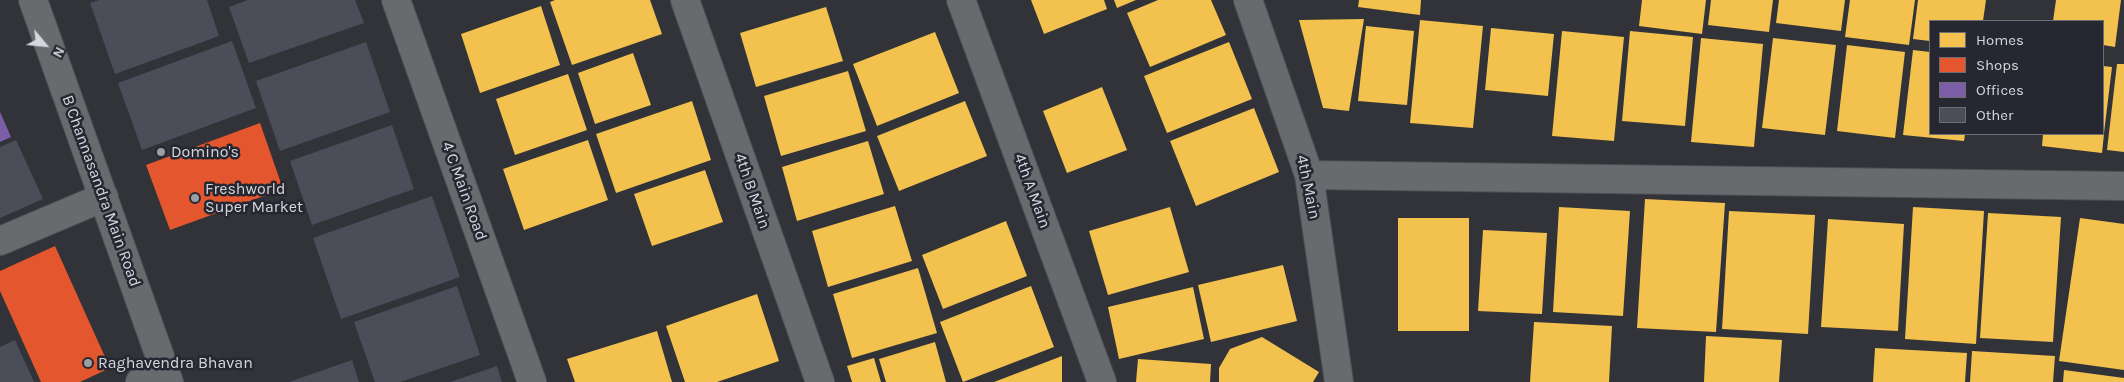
<!DOCTYPE html>
<html>
<head>
<meta charset="utf-8">
<style>
  body { margin:0 }
  #map { position:relative; width:2124px; height:382px; overflow:hidden; background:#323338; font-family:Karla,sans-serif }
  canvas { display:block }
  .legend { position:absolute; left:1929px; top:20px; width:175px; height:115px; box-sizing:border-box; background:#262730; border:1px solid #6c6d75; margin:0; padding:6px 9px; list-style:none; font-size:15px; color:#d6d7dd }
  .legend li { display:flex; align-items:center; gap:10px; height:25px }
  .legend b { width:25px; border:1px solid #6c6d75 }
  .north { position:absolute; left:20px; top:20px; width:50px; height:50px; -webkit-text-stroke:4px #262730; paint-order:stroke; rotate:118deg; font-size:14px; font-weight:700; line-height:20px; text-align:center; color:#d6d7dd }
  .north::after { content:''; display:block; margin:auto; width:18px; height:22px; background:#d6d7dd; clip-path:polygon(50% 0,100% 100%,50% 72%,0 100%) }
</style>
</head>
<body>
<div id="map">
<canvas width="2124" height="382"></canvas>
<ul class="legend">
<li><b style="height:14px;background:#f2c14e"></b>Homes</li>
<li><b style="height:14px;background:#e4572e"></b>Shops</li>
<li><b style="height:14px;background:#7b5ea7"></b>Offices</li>
<li><b style="height:14px;background:#4b4d59"></b>Other</li>
</ul>
<div class="north">N</div>
</div>
<script>
const ctx = document.querySelector('canvas').getContext('2d');
ctx.lineJoin = 'round';
function fillPath(path, color) {
  ctx.fillStyle = color;
  ctx.fill(path, 'evenodd');
}
function trace(path, color, width, dash) {
  ctx.strokeStyle = color;
  ctx.lineWidth = width;
  ctx.lineCap = dash ? 'butt' : 'round';
  ctx.setLineDash(dash || []);
  ctx.stroke(path);
}
function label(font, color, halo, rows, align = 'center') {
  ctx.font = font + ' Karla,sans-serif';
  ctx.lineWidth = 5;
  ctx.setLineDash([]);
  ctx.textBaseline = 'middle';
  ctx.strokeStyle = halo;
  ctx.fillStyle = color;
  for (const [text, x, y, turn = 0] of rows) {
    ctx.save();
    ctx.translate(x, y);
    ctx.rotate((+turn || 0) * Math.PI / 180);
    ctx.textAlign = isNaN(turn) ? turn : align;
    if (halo) ctx.strokeText(text, 0, 0);
    ctx.fillText(text, 0, 0);
    ctx.restore();
  }
}
fillPath(new Path2D(`
  M555 0H650L662 34 572 65 550 2Z
  M1031 0H1104L1107 9 1044 34Z
  M1114 0H1136L1117 8Z
  M1158 0H1211L1226 35 1150 67 1127 13Z
  M1359 0H1421L1420 15 1358 7Z
  M1642 0H1706L1702 34 1639 26Z
  M1711 0H1773L1769 32 1708 25Z
  M1779 0H1845L1841 31 1776 23Z
  M1850 0H1915L1909 45 1845 37Z
  M1918 0H1986L1983 21H1930V41L1913 39Z
  M2056 0H2121L2115 47 2103 45V21H2053Z
  M541 6 560 65 480 93 461 34Z
  M826 7 843 61 756 87 740 33Z
  M1364 19 1349 111 1323 108 1299 20Z
  M1420 20 1483 26 1473 128 1410 123Z
  M1366 26 1414 31 1407 105 1358 101Z
  M1491 28 1554 34 1548 96 1485 90Z
  M1562 31 1624 37 1614 141 1552 136Z
  M1630 31 1693 37 1685 126 1622 121Z
  M935 32 959 93 877 126 853 64Z
  M1701 38 1763 44 1754 147 1691 142Z
  M1773 38 1836 45 1825 135 1762 128Z
  M1229 42 1252 99 1167 133 1144 76Z
  M1847 45 1905 52 1895 138 1837 131Z
  M1913 50 1930 52V134H1965L1964 141 1903 135Z
  M633 53 651 105 595 124 578 73Z
  M2117 64H2124V152L2107 150Z
  M2103 66 2112 67 2104 133H2103Z
  M848 71 866 131 781 156 764 96Z
  M568 74 587 130 515 155 496 99Z
  M1102 87 1127 150 1067 173 1043 111Z
  M692 101 711 160 616 193 596 134Z
  M965 101 987 156 899 191 877 136Z
  M1254 108 1279 172 1196 206 1170 141Z
  M2043 134H2104L2102 153 2042 146Z
  M588 140 608 200 524 230 503 169Z
  M868 141 884 194 797 221 782 167Z
  M705 170 723 222 652 246 634 194Z
  M1645 199 1725 203 1716 332 1637 328Z
  M895 206 912 261 828 287 812 231Z
  M1170 207 1189 272 1108 295 1089 231Z
  M1559 207 1630 211 1623 316 1553 312Z
  M1913 207 1984 211 1976 344 1905 339Z
  M1729 211 1815 215 1808 334 1722 329Z
  M1988 213 2061 217 2053 342 1980 338Z
  M1398 218H1469V331H1398Z
  M2080 218 2124 224V370L2059 361Z
  M1828 219 1904 224 1898 331 1821 327Z
  M1006 221 1027 276 943 309 922 255Z
  M1483 230 1547 233 1542 314 1478 311Z
  M1283 265 1297 321 1211 342 1198 285Z
  M918 268 937 333 852 358 833 294Z
  M1031 286 1054 347 963 382 940 322Z
  M1193 287 1204 339 1119 359 1108 307Z
  M757 294 779 361 717 382H685L666 326Z
  M1534 322 1612 326 1609 382H1530Z
  M657 331 672 382H575L567 359Z
  M1706 336 1782 340 1779 382H1704Z
  M1262 337 1319 372 1313 382H1219V368L1230 349Z
  M935 342 946 382H886L879 359Z
  M1875 348 1967 353 1965 382H1873Z
  M1972 351 2055 356 2053 382H1970Z
  M1062 356V382H994Z
  M874 358 881 382H852L847 366Z
  M1138 359 1211 364 1210 382H1136Z
  M2064 370 2124 378V382H2063Z`), '#f2c14e');
fillPath(new Path2D(`
  M260 123 283 189 170 230 146 165Z
  M55 246 110 368 80 382H41L0 291V271Z`), '#e4572e');
fillPath(new Path2D(`
  M0 112 11 137 0 142Z`), '#7b5ea7');
fillPath(new Path2D(`
  M99 0H207L219 36 115 74 90 3Z
  M248 0H355L364 23 249 63 229 7Z
  M232 41 256 108 142 150 118 83Z
  M366 42 390 112 280 151 256 81Z
  M392 125 414 189 312 225 290 161Z
  M16 140 43 199 0 218V147Z
  M432 196 460 277 341 319 313 238Z
  M457 286 480 355 400 382H375L354 322Z
  M15 340 34 382H0V347Z
  M352 360 359 382H289Z
  M497 366 502 382H450Z`), '#4b4d59');
const street = new Path2D(`
  M396 0 532 382
  M685 0 820 382
  M961 0 1102 382
  M1248 0 1309 175 1339 382
  M1309 175 2124 186
  M0 241 104 197
  M140 382 165 371`);
const secondary = new Path2D(`
  M33 0 169 382`);
trace(street, '#4f5055', 30);
trace(secondary, '#4f5055', 30);
trace(street, '#696a6e', 28);
trace(secondary, '#696a6e', 28);
for (const [x, y, r, color] of [
  [161,152,5,"#9d9ea3"],
  [195,198,5,"#9d9ea3"],
  [88,363,5,"#9d9ea3"]
]) {
  const dot = new Path2D();
  dot.arc(x, y, r, 0, 2 * Math.PI);
  ctx.fillStyle = color;
  ctx.fill(dot);
  trace(dot, '#262730', 2);
}
label('16px', '#d6d7dd', '#262730', [
  ["Domino's",171,152],
  ["Freshworld",205,189],
  ["Super Market",205,207],
  ["Raghavendra Bhavan",98,363]
], 'left');
label('16px', '#d6d7dd', '#262730', [
  ["4th Main",1308,187,78],
  ["B Channasandra Main Road",101,191,70],
  ["4 C Main Road",464,191,70],
  ["4th B Main",752,191,71],
  ["4th A Main",1032,191,70]
]);
</script>
</body>
</html>
